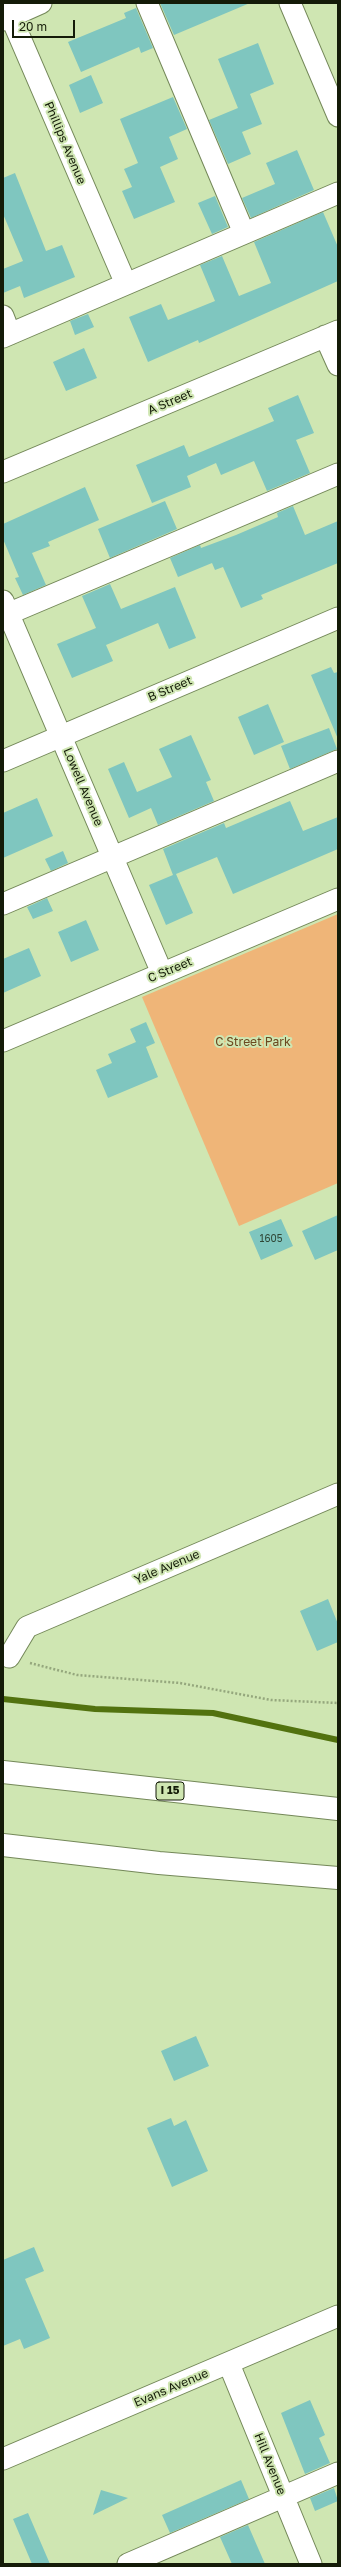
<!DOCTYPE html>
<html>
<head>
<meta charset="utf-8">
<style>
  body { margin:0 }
  #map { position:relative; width:341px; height:2567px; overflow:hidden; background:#cfe6b2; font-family:"Golos Text",sans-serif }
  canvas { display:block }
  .frame { position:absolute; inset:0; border:4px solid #141b08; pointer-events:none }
  .scale { position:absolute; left:12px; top:20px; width:63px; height:18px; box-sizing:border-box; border:2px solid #141b08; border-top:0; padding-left:5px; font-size:12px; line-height:14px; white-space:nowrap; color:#141b08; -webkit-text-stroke:3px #cfe6b2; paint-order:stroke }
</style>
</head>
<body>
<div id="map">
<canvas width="341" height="2567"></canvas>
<div class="frame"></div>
<div class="scale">20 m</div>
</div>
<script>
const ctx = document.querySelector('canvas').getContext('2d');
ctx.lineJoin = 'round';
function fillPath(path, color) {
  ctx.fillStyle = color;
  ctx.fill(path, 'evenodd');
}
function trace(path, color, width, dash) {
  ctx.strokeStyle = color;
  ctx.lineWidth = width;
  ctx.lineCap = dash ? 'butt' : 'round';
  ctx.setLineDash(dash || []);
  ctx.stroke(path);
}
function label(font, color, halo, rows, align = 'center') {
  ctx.font = font + ' "Golos Text",sans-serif';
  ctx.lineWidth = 4;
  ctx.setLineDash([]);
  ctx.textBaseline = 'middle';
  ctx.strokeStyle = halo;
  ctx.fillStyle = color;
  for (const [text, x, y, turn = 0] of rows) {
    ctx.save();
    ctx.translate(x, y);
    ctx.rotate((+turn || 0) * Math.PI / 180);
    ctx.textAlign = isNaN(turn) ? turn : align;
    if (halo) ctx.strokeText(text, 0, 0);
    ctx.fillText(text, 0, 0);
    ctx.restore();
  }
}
fillPath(new Path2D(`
  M338 914V1183L239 1226 142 997Z`), '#efb578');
trace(new Path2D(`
  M3 1699 95 1709 213 1713 338 1740`), '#52720f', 6);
fillPath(new Path2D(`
  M160 3H250L174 35Z
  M136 8 153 48 141 53 139 47 81 72 68 42 126 18 124 13Z
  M258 43 274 84 250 94 262 124 242 132 251 154 228 164 209 120 238 108 218 59Z
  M91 75 103 103 80 113 69 85Z
  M173 97 187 129 169 137 178 159 160 167 175 202 134 219 122 191 132 187 124 169 138 163 120 119Z
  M297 150 314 190 251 218 242 198 275 184 266 163Z
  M15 173 46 251 62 245 75 277 24 298 20 286 3 293V269L23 261 3 214V178Z
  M215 196 228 227 212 234 198 203Z
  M323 212 338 247V281L199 343 198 340 148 362 129 317 161 304 168 320 215 301 200 265 222 256 239 296 271 283 254 242Z
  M88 314 94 327 75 335 70 321Z
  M84 348 97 378 66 391 53 362Z
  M298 395 314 433 296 440 310 473 267 491 254 461 221 475 216 463 187 476 191 487 152 503 136 465 184 445 189 457 274 421 268 408Z
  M85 487 99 520 48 542 50 546 32 553 46 585 23 595 15 578 19 577 3 539V524Z
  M165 501 177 529 110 558 98 529Z
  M293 506 305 535 338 521V563L261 595 263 599 241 608 223 567 215 570 212 563 178 577 170 558 200 545 201 548 236 535 278 517 277 513Z
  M110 584 121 609 175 587 196 638 169 649 158 623 106 645 113 661 72 678 57 644 96 628 82 596Z
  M331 667 334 673 338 672V739L311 675Z
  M268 704 284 742 254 755 238 717Z
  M329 728 337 749 290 769 281 746Z
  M191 735 211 780 206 782 214 801 158 825 151 808 129 818 108 769 124 762 137 792 172 777 159 749Z
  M37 798 53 836 3 858V813Z
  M290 801 303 831 338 817V849L233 894 217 857 176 874 193 913 166 925 149 885 173 875 163 849 224 823 226 828Z
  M63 851 68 863 51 871 45 859Z
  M47 898 53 911 33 919 27 907Z
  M86 920 99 950 71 962 58 932Z
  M29 948 41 976 3 993V959Z
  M146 1022 155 1043 146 1047 158 1077 108 1098 96 1070 112 1063 108 1054 136 1042 130 1029Z
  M338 1215V1250L315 1260 302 1231Z
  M281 1219 293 1246 261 1260 249 1232Z
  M328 1599 338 1624V1642L317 1651 300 1611Z
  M196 2036 209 2066 174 2081 161 2051Z
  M171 2118 174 2126 186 2120 208 2171 172 2187 147 2128Z
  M34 2247 44 2271 25 2279 50 2338 24 2349 20 2339 3 2346V2260Z
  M310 2400 325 2435 319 2438 330 2463 305 2474 281 2413Z
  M241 2480 249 2499 170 2533 162 2515Z
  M334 2488 338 2501 315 2511 310 2498Z
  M101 2490 128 2498 93 2515Z
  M28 2513 50 2564H32L13 2519Z
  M248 2525 265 2564H232L220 2537Z`), '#7fc6bf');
const minor = new Path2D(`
  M5 3 126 284
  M147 3 244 233
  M290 3 338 116
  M3 20 41 3
  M3 316 10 334
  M325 336 338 365
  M3 337 338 193
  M3 472 338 331
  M3 601 162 973
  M3 616 338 474
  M3 761 338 618
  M3 904 338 761
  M3 1041 338 899
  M9 1657 27 1627 338 1494
  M229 2364 311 2564
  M3 2459 338 2316
  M128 2564 338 2473`);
const highway = new Path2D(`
  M3 1772 338 1809
  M3 1845 159 1863 338 1878`);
trace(minor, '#748859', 23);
trace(highway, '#748859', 24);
trace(new Path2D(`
  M30 1663 77 1675 180 1683 271 1700 338 1703`), '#95a77d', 2.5, [2, 2]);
trace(minor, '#fff', 21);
trace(highway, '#fff', 22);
label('10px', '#2f4636', null, [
  ["1605",271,1239]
]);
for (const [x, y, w] of [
  [170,1791,28]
]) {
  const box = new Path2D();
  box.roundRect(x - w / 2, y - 9, w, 18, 3);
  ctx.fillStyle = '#cfe6b2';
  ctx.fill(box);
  trace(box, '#141b08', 1);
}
label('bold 11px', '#141b08', null, [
  ["I 15",170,1791]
]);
label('12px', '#141b08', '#cfe6b2', [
  ["Phillips Avenue",65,143,67],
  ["A Street",170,402,-23],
  ["B Street",170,689,-23],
  ["Lowell Avenue",83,787,67],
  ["C Street",170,970,-23],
  ["Yale Avenue",167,1567,-23],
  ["Evans Avenue",171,2388,-23],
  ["Hill Avenue",270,2464,68]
]);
label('12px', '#6c481f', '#cfe6b2', [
  ["C Street Park",253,1042]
]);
</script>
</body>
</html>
